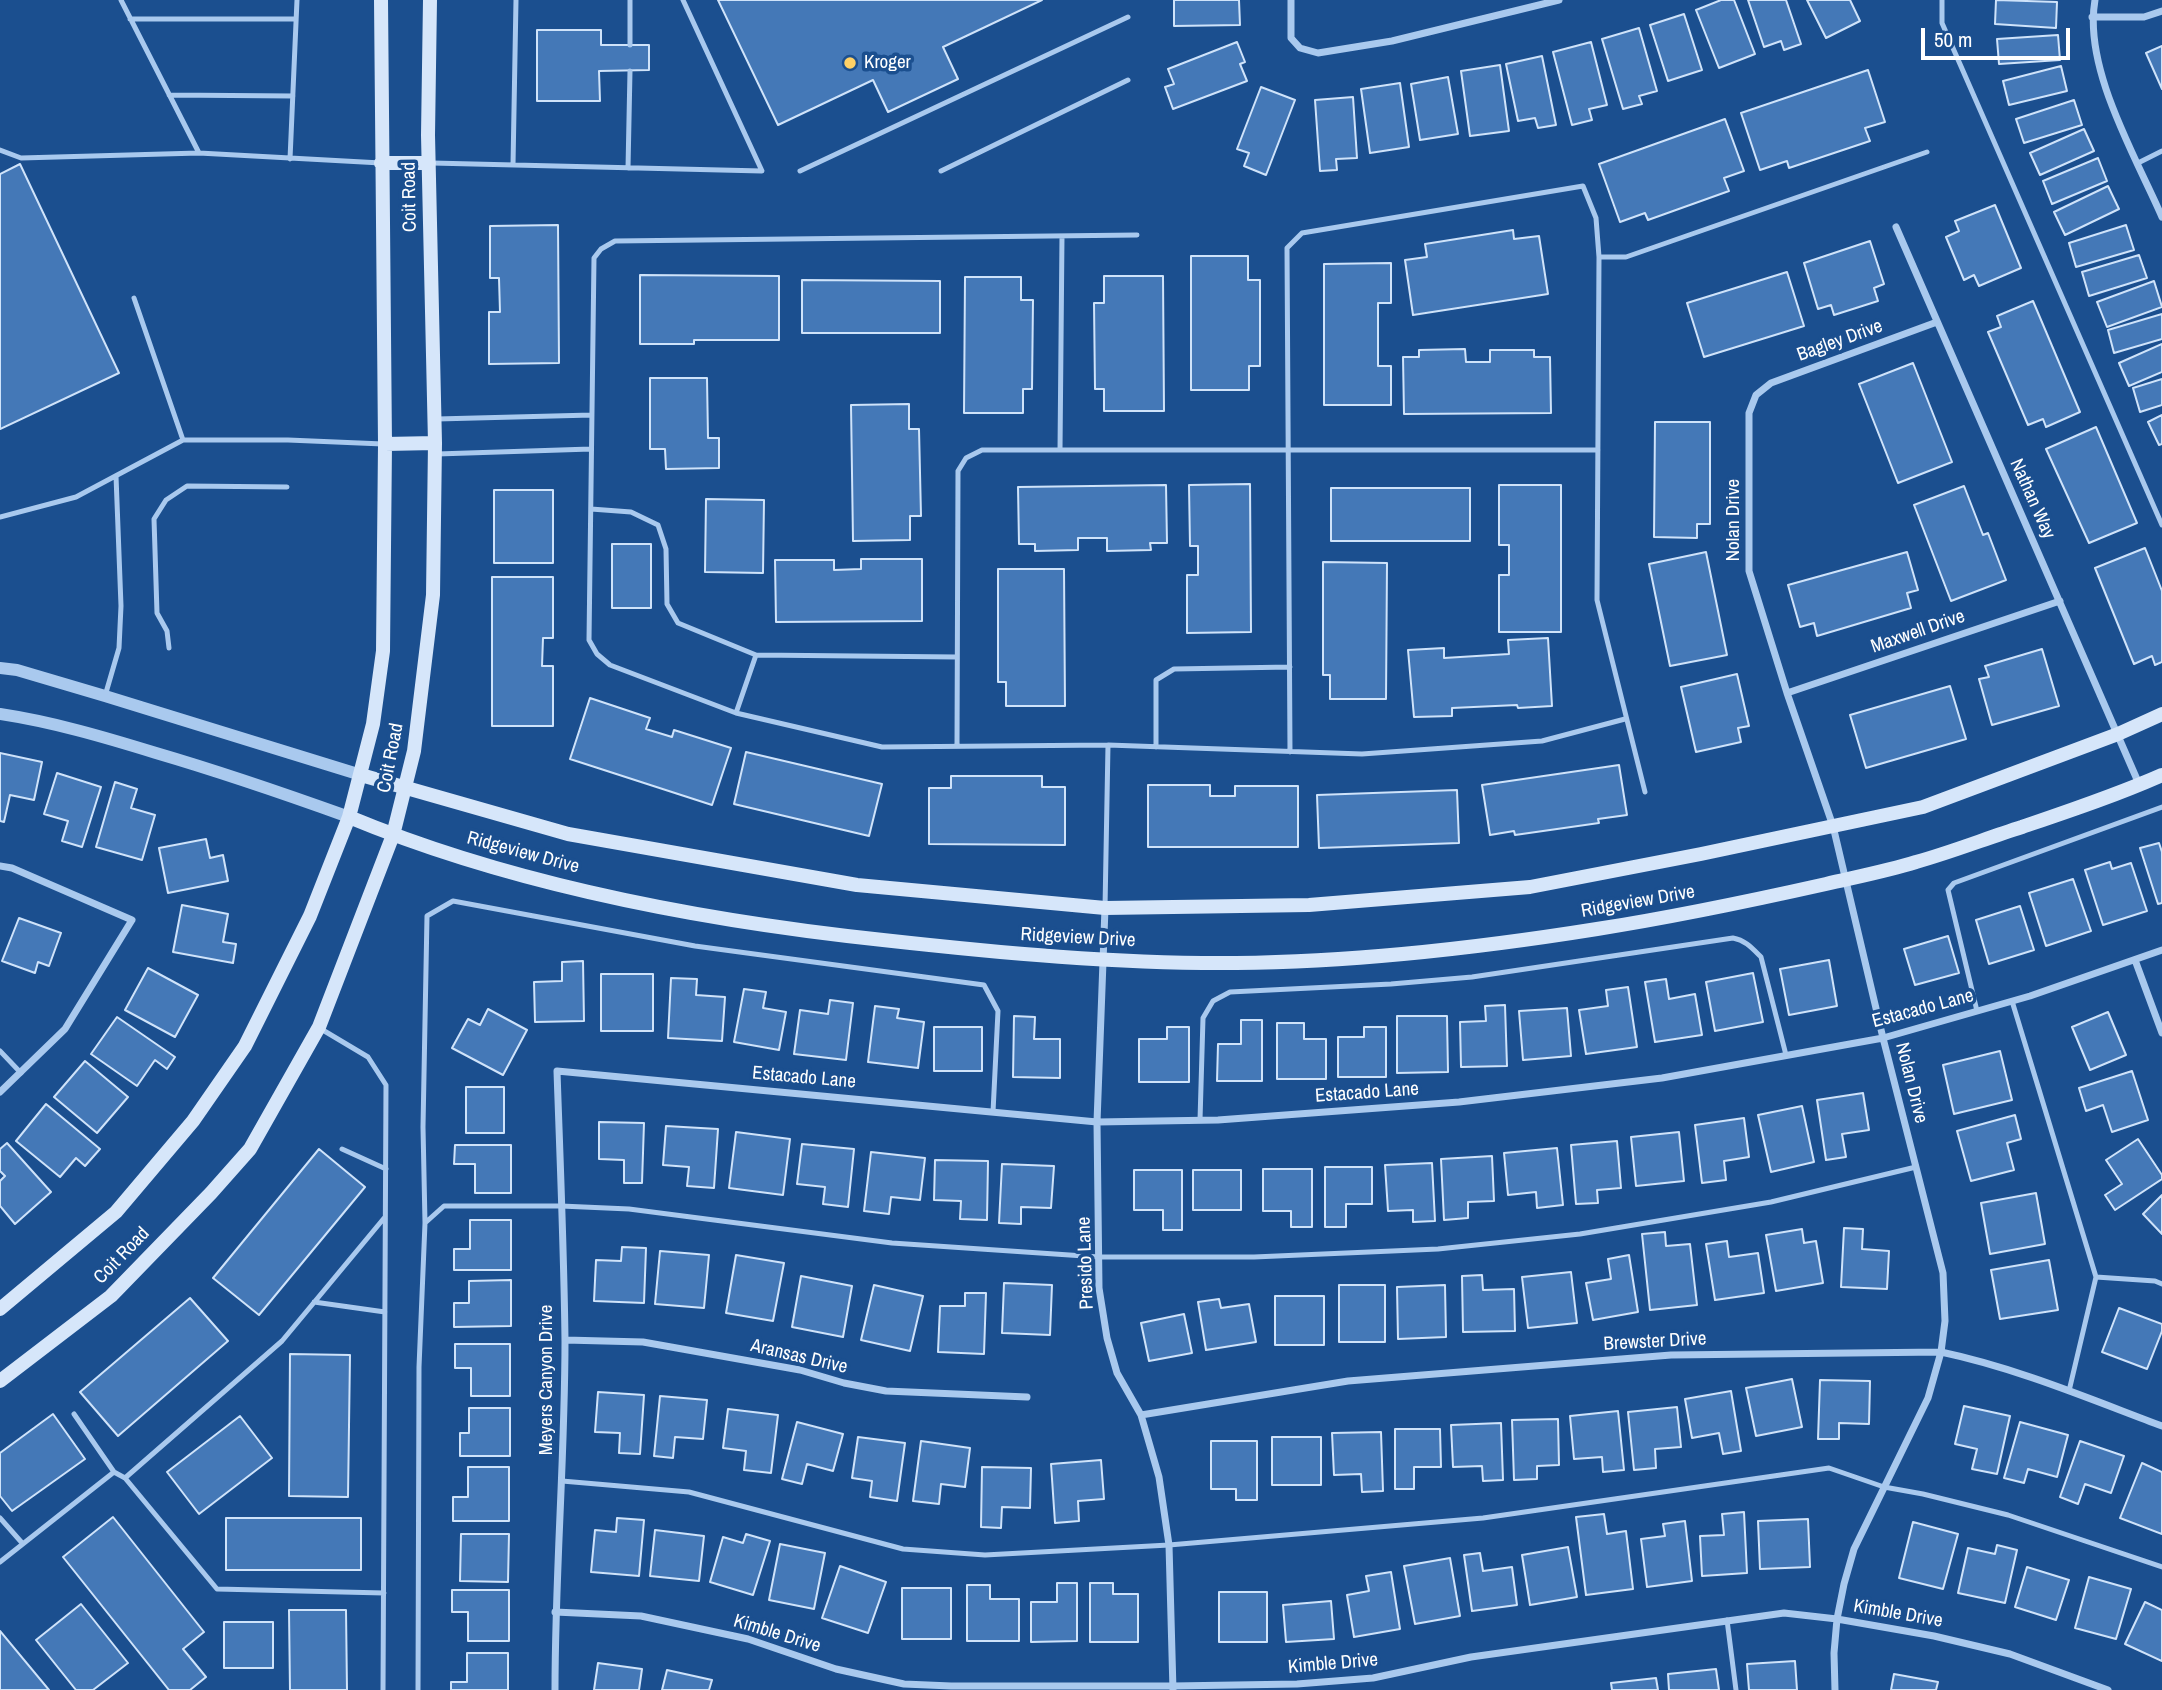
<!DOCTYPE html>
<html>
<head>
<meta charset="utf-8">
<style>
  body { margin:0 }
  #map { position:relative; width:2162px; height:1690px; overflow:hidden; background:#1b4f8f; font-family:"Archivo Narrow",sans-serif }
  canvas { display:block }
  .scale { position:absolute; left:1921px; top:28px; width:149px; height:32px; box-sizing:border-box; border:4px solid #fff; border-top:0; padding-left:9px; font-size:21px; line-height:24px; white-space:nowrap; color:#fff; -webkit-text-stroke:5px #1b4f8f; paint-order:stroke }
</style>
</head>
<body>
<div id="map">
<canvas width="2162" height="1690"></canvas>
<div class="scale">50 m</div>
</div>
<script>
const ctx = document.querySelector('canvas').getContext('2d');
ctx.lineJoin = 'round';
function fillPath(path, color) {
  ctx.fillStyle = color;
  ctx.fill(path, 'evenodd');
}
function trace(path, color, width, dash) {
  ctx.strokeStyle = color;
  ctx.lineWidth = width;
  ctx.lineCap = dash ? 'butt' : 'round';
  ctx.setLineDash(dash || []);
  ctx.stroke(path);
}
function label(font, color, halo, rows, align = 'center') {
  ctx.font = font + ' "Archivo Narrow",sans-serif';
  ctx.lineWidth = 7;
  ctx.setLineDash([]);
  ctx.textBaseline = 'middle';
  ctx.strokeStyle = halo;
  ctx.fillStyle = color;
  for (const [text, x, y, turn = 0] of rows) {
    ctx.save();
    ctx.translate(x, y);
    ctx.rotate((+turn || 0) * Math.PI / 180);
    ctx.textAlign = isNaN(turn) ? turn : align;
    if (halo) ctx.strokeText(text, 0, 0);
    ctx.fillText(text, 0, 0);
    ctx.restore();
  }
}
const building = new Path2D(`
  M718 0H1042L943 47 958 79 888 112 873 80 778 125Z
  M1174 0H1239L1240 25 1174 26Z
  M1721 0H1734L1755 54 1719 68 1696 10Z
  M1748 0H1786L1801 44 1784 50 1781 41 1764 47Z
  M1807 0H1850L1860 21 1826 38Z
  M1996 0 2057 2 2056 28 1995 24Z
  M1684 14 1702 70 1668 81 1650 25Z
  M1639 28 1657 91 1639 96 1642 104 1623 109 1602 39Z
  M537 30H601V45H649V70L599 71 600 101H537Z
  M2058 35 2060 60 1999 64 1997 39Z
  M1237 42 1245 62 1240 64 1247 81 1173 109 1165 87 1174 84 1168 69Z
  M1591 42 1607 105 1589 109 1592 120 1572 125 1553 52Z
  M2162 46V89L2146 53Z
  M1542 56 1556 125 1538 128 1535 118 1518 121 1506 64Z
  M1500 65 1509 131 1470 136 1461 71Z
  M2061 66 2067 91 2009 105 2003 81Z
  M1868 70 1885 122 1865 128 1870 141 1789 168 1787 161 1760 170 1741 113Z
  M1448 77 1458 134 1420 140 1411 84Z
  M1400 83 1409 147 1370 153 1361 89Z
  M1261 87 1295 100 1266 175 1244 166 1249 153 1237 149Z
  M1353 97 1357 158 1336 159 1337 170 1320 171 1315 100Z
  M2074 100 2082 125 2024 143 2016 119Z
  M1725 119 1744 171 1724 178 1729 191 1648 220 1645 213 1620 222 1599 164Z
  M2084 129 2094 151 2040 175 2030 153Z
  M2098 158 2107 181 2052 204 2043 181Z
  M20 164 119 373 0 429V174Z
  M2108 186 2119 209 2065 235 2054 212Z
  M1995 205 2021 268 1979 286 1974 275 1964 280 1946 237 1959 231 1955 221Z
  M558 225 559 363 489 364V312H500L499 278H490V226Z
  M2126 225 2134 250 2076 267 2069 243Z
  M1513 230 1514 239 1539 236 1548 294 1413 315 1405 260 1427 257 1425 244Z
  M1870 241 1884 284 1874 288 1878 301 1834 315 1831 305 1818 309 1804 263Z
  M2139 255 2147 278 2089 296 2082 272Z
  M1191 256H1248V280H1260V366H1249V390H1191Z
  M1391 263V303H1378V366H1391V405H1324V264Z
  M1787 272 1804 326 1704 357 1687 303Z
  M640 275 779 276V340H694V344H640Z
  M1104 276H1163L1164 411H1104V389H1095L1094 303H1104Z
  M965 277H1021V300H1033L1032 389H1023V413H964Z
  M802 280 940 281V333H802Z
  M2154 281 2162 307 2107 327 2097 302Z
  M2033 301 2080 412 2046 427 2043 419 2028 425 1988 332 2001 327 1997 316Z
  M2162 314V339L2114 353 2108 330Z
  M2162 344V372L2129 386 2119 363Z
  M1465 349 1466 362H1490V350H1534V357H1550L1551 413 1404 414 1403 357H1419V350Z
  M1913 363 1952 462 1898 483 1859 384Z
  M650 378H707L708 438H719V468L666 469 665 449H650Z
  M2162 379V405L2140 412 2133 388Z
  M909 404V429H919L921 516H910V540L853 541 851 405Z
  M2162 415V444L2159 445 2148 422Z
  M1655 422H1710V524H1697V538L1654 537Z
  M2096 427 2137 523 2089 543 2046 449Z
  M1250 484 1251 632 1187 633V575H1198V546H1190L1189 485Z
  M1166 485 1167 543H1150L1151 550 1107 551V538H1078V550L1035 551V544H1019L1018 487Z
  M1499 485H1561V632H1499V575H1509V545H1499Z
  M1964 486 1983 535 1988 533 2006 580 1951 601 1914 505Z
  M1331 488H1470V541H1331Z
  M494 490H553V563H494Z
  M706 499 764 500 763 573 705 572Z
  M612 544H651V608H612Z
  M2145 548 2162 591V662L2155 665 2152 656 2134 664 2095 568Z
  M1706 552 1727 655 1670 666 1649 564Z
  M1907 552 1918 590 1907 593 1911 608 1817 636 1814 623 1800 627 1788 585Z
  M861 559H922V621L776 622 775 560H834V570L861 569Z
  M1323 562 1387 563 1386 699H1330V675H1323Z
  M998 569H1064L1065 706H1006V682H998Z
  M492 577H553V638H543L542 666H553V726H492Z
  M1548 638 1552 706 1518 708 1517 705 1452 708V716L1414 717 1408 650 1444 648V658L1509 654 1508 640Z
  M2042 649 2059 706 1992 725 1979 679 1989 677 1985 666Z
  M1737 674 1749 726 1738 728 1741 742 1696 752 1681 687Z
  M1950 686 1966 739 1866 768 1850 715Z
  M590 698 650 718 646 729 672 737 674 730 731 748 712 805 570 759Z
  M746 752 882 784 869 836 734 804Z
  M0 753 42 762 34 800 10 795 4 822 0 821Z
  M1619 765 1627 815 1598 819 1599 823 1515 835 1514 831 1490 835 1482 785Z
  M57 773 101 787 82 847 62 841 68 821 44 814Z
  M951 776H1042V787H1065V845L929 844V788H951Z
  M115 782 137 789 131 808 155 815 142 860 96 847Z
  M1148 785H1210V796H1235V786H1298V847H1148Z
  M1457 790 1459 843 1319 848 1317 795Z
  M206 839 210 858 223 855 228 881 168 893 159 848Z
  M2159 843 2162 852V903L2158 904 2140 848Z
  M2110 862 2112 869 2131 863 2147 911 2103 925 2085 870Z
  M2073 879 2091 931 2046 946 2029 893Z
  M182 905 228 914 223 942 236 944 233 963 173 952Z
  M2020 906 2034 950 1989 964 1976 920Z
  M19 918 61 933 49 966 38 962 35 973 2 961Z
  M1948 936 1959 973 1915 985 1904 949Z
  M1829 960 1837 1006 1789 1015 1780 969Z
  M583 961 584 1021 535 1022 534 982 562 981V962Z
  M148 968 198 995 175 1037 125 1010Z
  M1753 973 1763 1022 1715 1031 1706 982Z
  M601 974H653V1031H601Z
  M671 978 697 979 696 995 725 997 722 1041 668 1038Z
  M1666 979 1669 999 1695 994 1702 1035 1655 1042 1645 982Z
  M1628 987 1637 1047 1586 1054 1579 1010 1608 1006 1606 990Z
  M744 989 766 992 763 1008 786 1012 779 1050 734 1042Z
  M830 1000 853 1003 846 1060 794 1054 800 1010 828 1014Z
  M1505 1005 1507 1066 1461 1067 1460 1022 1486 1021 1485 1006Z
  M875 1006 899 1009 897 1018 924 1022 918 1068 868 1062Z
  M1567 1008 1571 1056 1523 1060 1519 1011Z
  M488 1009 527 1030 503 1075 452 1048 468 1019 480 1025Z
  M2108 1012 2126 1055 2090 1070 2072 1027Z
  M1014 1016 1035 1017 1034 1039H1060V1078L1013 1077Z
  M1397 1016H1447L1448 1072 1397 1073Z
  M117 1017 175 1057 167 1069 155 1060 137 1086 91 1054Z
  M1241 1020H1262V1081H1217L1218 1044H1241Z
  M1277 1023H1304V1039H1326V1079H1277Z
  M934 1027H982V1071H934Z
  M1167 1027H1189V1082H1139V1039H1167Z
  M1364 1027H1386V1077H1338V1037H1364Z
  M2000 1051 2012 1100 1954 1114 1943 1065Z
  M85 1061 128 1097 97 1133 54 1097Z
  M2132 1071 2148 1120 2112 1132 2103 1105 2086 1111 2079 1088Z
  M466 1087H504V1133H466Z
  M1863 1093 1869 1130 1842 1134 1846 1157 1826 1160 1817 1100Z
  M46 1104 100 1149 85 1166 76 1158 60 1177 16 1141Z
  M1802 1106 1814 1162 1771 1172 1758 1115Z
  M2015 1115 2021 1139 2007 1143 2014 1170 1971 1181 1957 1131Z
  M1744 1118 1749 1157 1724 1161 1726 1180 1702 1183 1695 1125Z
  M599 1122 644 1123 642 1183H624V1160L599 1159Z
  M666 1126 718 1129 714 1188 687 1186 689 1167 663 1165Z
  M736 1132 790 1139 783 1195 729 1188Z
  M1679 1132 1684 1181 1636 1186 1631 1137Z
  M2138 1139 2162 1175V1179L2115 1210 2105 1195 2122 1184 2106 1160Z
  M1617 1141 1621 1188 1597 1190 1598 1203 1576 1204 1571 1145Z
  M7 1143 51 1192 15 1224 0 1206V1181L5 1176 0 1171V1149Z
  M802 1144 854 1149 848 1207 823 1204 825 1187 797 1184Z
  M455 1145H511V1193H475V1164H454Z
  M1557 1148 1563 1205 1537 1208 1536 1192 1508 1195 1504 1153Z
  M319 1149 365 1187 259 1315 213 1278Z
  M871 1152 925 1158 920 1200 891 1197 889 1214 864 1211Z
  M1492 1156 1494 1201 1468 1202V1218L1444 1220 1441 1159Z
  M935 1160 988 1161 987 1220 960 1219 961 1201 934 1200Z
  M1432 1163 1435 1221 1413 1222V1210L1388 1211 1385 1165Z
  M1002 1164 1054 1166 1051 1208 1021 1207V1224L999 1223Z
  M1325 1167H1372V1204H1346V1227H1325Z
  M1263 1169H1312V1227H1291V1211H1263Z
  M1134 1170H1182V1230H1163V1210H1134Z
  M1193 1170H1241V1210H1193Z
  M2036 1193 2045 1244 1990 1254 1981 1203Z
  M2162 1195V1234L2143 1214Z
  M470 1220H511V1270H454V1249H470Z
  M1844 1228 1863 1229 1862 1249 1889 1251 1887 1289 1841 1287Z
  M1802 1229 1804 1243 1816 1241 1823 1283 1776 1291 1766 1235Z
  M1665 1232 1666 1246 1690 1244 1697 1305 1650 1310 1642 1234Z
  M1727 1241 1729 1257 1758 1253 1764 1293 1715 1300 1706 1244Z
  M622 1247 646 1248 644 1303 594 1301 596 1260 621 1261Z
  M660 1251 709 1255 704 1308 655 1304Z
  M736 1255 784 1263 773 1321 726 1313Z
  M1629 1255 1638 1312 1593 1320 1586 1283 1611 1279 1608 1259Z
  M2049 1260 2058 1310 2000 1319 1991 1270Z
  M1571 1272 1577 1323 1528 1328 1522 1277Z
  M1482 1275 1483 1290 1514 1289 1515 1331 1463 1332 1462 1276Z
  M801 1276 852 1286 843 1337 792 1327Z
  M511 1280V1326L454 1327V1303H469V1281Z
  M1004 1283 1052 1285 1050 1335 1002 1333Z
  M874 1285 923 1296 910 1351 861 1340Z
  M1339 1285H1385V1342H1339Z
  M1445 1285 1446 1337 1398 1339 1397 1287Z
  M965 1293H986L984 1354 938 1352 940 1306H965Z
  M1275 1296H1324V1345H1275Z
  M190 1298 228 1341 118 1436 80 1392Z
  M1219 1299 1221 1308 1249 1304 1256 1342 1206 1350 1198 1302Z
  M2119 1308 2162 1324V1331L2147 1369 2102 1352Z
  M1184 1314 1192 1353 1149 1361 1141 1323Z
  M455 1344H510V1396H471V1368H455Z
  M290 1354 350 1355 348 1497 289 1496Z
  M1792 1379 1802 1427 1756 1436 1746 1388Z
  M1820 1380 1870 1381 1869 1424 1839 1423V1439H1818Z
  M1731 1391 1741 1451 1723 1454 1719 1433 1692 1438 1685 1399Z
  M598 1392 644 1395 640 1454 619 1453 620 1433 595 1432Z
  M660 1396 707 1400 703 1439 675 1437 673 1458 654 1456Z
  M1964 1406 2010 1416 1997 1474 1972 1469 1977 1449 1955 1444Z
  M1677 1407 1681 1447 1655 1449 1656 1468 1634 1470 1628 1412Z
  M469 1408H510V1456H460V1433H469Z
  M728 1409 778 1415 771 1473 744 1470 746 1451 723 1448Z
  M1618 1411 1624 1470 1603 1472 1602 1457 1574 1459 1570 1416Z
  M53 1414 85 1459 12 1511 0 1496V1453Z
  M240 1416 272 1458 199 1514 167 1472Z
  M1558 1419 1559 1465 1537 1466V1479L1514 1480 1512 1420Z
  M797 1422 843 1434 833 1471 807 1464 802 1484 782 1479Z
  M2020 1422 2068 1435 2057 1477 2028 1469 2024 1483 2004 1478Z
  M1501 1423 1503 1480 1483 1481 1482 1466 1453 1467 1451 1425Z
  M1395 1429H1440L1441 1467H1414V1489H1395Z
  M1381 1432 1383 1491 1362 1492 1361 1474 1334 1475 1332 1433Z
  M858 1437 905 1443 897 1501 870 1497 872 1481 852 1478Z
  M1272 1437H1321V1485H1272Z
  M921 1441 970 1448 965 1487 941 1484 939 1504 913 1501Z
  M1211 1441H1257V1500H1236V1489H1211Z
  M2080 1441 2124 1456 2111 1493 2085 1484 2078 1504 2060 1497Z
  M1101 1460 1104 1499 1078 1501 1079 1521 1055 1523 1051 1464Z
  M2142 1463 2162 1472V1534L2120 1518Z
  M468 1467H509V1521H453V1497H468Z
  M982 1467 1031 1468 1030 1508 1002 1507 1001 1528 981 1527Z
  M1744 1512 1747 1573 1702 1576 1700 1536 1724 1535 1722 1514Z
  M1604 1514 1607 1534 1626 1531 1633 1589 1586 1595 1576 1517Z
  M113 1517 204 1632 183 1649 206 1677 190 1690H169L63 1557Z
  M226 1518H361V1570H226Z
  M617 1518 644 1520 639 1576 591 1572 595 1530 616 1532Z
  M1808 1519 1810 1567 1760 1569 1758 1521Z
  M1685 1521 1692 1581 1647 1587 1641 1539 1665 1536 1663 1524Z
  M1913 1522 1958 1534 1943 1589 1899 1578Z
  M655 1530 704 1536 699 1581 650 1576Z
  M461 1534H509L508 1582 460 1581Z
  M746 1534 770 1541 753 1595 710 1582 723 1537 743 1543Z
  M780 1544 825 1553 814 1609 769 1600Z
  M1997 1545 2017 1550 2005 1603 1958 1593 1968 1548 1995 1554Z
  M1568 1547 1577 1597 1530 1605 1522 1555Z
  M1480 1553 1483 1571 1512 1567 1517 1605 1472 1611 1464 1555Z
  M1450 1558 1460 1616 1415 1624 1404 1566Z
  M840 1566 886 1582 868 1633 822 1618Z
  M2027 1567 2069 1580 2056 1620 2015 1607Z
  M1391 1572 1400 1629 1354 1637 1347 1595 1369 1591 1366 1576Z
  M2089 1577 2131 1589 2116 1639 2075 1628Z
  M1057 1583H1077V1641L1031 1642V1602H1057Z
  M1090 1583H1113V1594H1138V1642H1090Z
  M967 1585H990V1599H1019V1641H967Z
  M902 1588H951V1639H902Z
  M452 1590H509V1641H468V1612H452Z
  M1219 1592H1267V1642H1219Z
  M1331 1601 1334 1639 1286 1642 1283 1605Z
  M2145 1602 2162 1610V1661L2125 1644Z
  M81 1604 128 1663 93 1690H76L36 1640Z
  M289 1610H346L347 1690H290Z
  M224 1622H273V1668H224Z
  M0 1631 49 1690H0Z
  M467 1653H508V1690H451V1682H467Z
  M1795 1661 1797 1690H1749L1747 1664Z
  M598 1663 642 1669 639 1690H594Z
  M1716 1669 1719 1690H1669L1668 1674Z
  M667 1670 712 1680 709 1690H662Z
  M1894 1674 1938 1682 1936 1690H1891Z
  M1656 1678 1658 1690H1612L1611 1683Z`);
fillPath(building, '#4478b7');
trace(building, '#cfe3fa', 2);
trace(new Path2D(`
  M121 0 199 153 381 163
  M630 0V45
  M1942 0V23L2162 525
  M130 19H296
  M169 95 293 96
  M0 150 21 158 199 153
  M290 159 297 0
  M432 163 762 171 683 0
  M2138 163 2162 151
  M513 165 516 0
  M628 168 630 71
  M800 171 1128 17
  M941 171 1128 80
  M1137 235 615 241 601 249 594 258 589 640 597 654 610 665 736 713 882 747 1108 745 1362 754 1542 741 1625 719
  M1599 257H1626L1927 152
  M134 298 183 440
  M437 419 592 415
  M1060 450 1062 236
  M437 454 591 449
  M591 509 631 512 658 525 666 549 667 604 678 623 756 655 957 657
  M0 517 76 497 183 440H288L383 444
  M169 648 167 631 157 613 154 519 166 500 187 486 287 487
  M105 696 119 648 121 606 116 476
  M736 713 756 655
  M957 746 958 471 966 458 982 450H1598
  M1156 747V680L1174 669 1290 667
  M1290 752 1287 248 1302 233 1583 186 1596 218 1599 257 1597 600 1645 792
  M1105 908 1108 745
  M2012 1001 2096 1277
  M1977 1011 1948 890 1954 883 2162 807
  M321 1029 368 1057 386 1085 383 1690
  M0 1051 21 1073
  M1200 1120 1203 1018 1213 1001 1230 992 1391 984 1472 977 1733 938C1745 940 1752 948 1761 957L1786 1055
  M342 1149 386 1169
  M425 1223 423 1127 427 916 453 901 695 946 984 985 998 1011 993 1112
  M314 1302 385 1312
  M2069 1391 2096 1277 2155 1281 2162 1284
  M74 1414 114 1472
  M125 1478 217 1589 384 1593
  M562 1481 689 1492 903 1549 985 1555 1169 1545 1483 1518 1829 1468 1884 1487 1923 1494 2008 1515 2162 1567
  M0 1518 23 1544
  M0 1562 114 1472 125 1478 282 1341 385 1217
  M1727 1620 1736 1690
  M418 1690 419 1367 425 1223 444 1206H561L629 1209 892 1243 1099 1257H1254L1438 1249 1580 1234 1771 1202 1916 1167`), '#a9c9ee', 5);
trace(new Path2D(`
  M1291 0V38L1300 48 1318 53 1392 41 1559 0
  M2095 0C2083 68 2135 155 2162 217
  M2092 17H2144L2162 11
  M1896 227 2139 784
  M1787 693 2060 601
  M0 866 12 868 132 920 65 1029 0 1092
  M1105 908 1097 1122 1099 1288 1107 1338 1117 1373 1141 1415 1159 1477 1169 1545 1173 1690
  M2135 960 2162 1033
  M565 1340 643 1342 800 1370 844 1383 886 1391 1027 1397
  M1141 1415 1348 1381 1671 1355 1941 1352C2017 1368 2090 1399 2162 1426
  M555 1612 641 1616 748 1639 836 1669 904 1684 951 1686H1173L1297 1684 1373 1678 1471 1657 1784 1613 1837 1619 1934 1636 2010 1654 2108 1690
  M555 1690C555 1573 565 1457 565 1341 564 1251 560 1160 557 1071L1097 1122 1218 1120 1459 1102 1662 1078 1883 1038 2030 996 2162 950
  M1835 1690 1834 1653 1837 1619 1844 1584 1854 1549 1928 1398 1941 1352 1945 1321 1943 1273 1883 1038 1833 826 1787 693 1749 571V413L1756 395 1771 383 1937 322`), '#a9c9ee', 7);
trace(new Path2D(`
  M0 668 17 670 105 696 361 775
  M0 714C53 722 104 737 156 753 221 772 285 794 349 817`), '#a9c9ee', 12);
trace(new Path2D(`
  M381 163H429
  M385 444 435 443
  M361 775 568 834 857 885 1105 908 1309 905 1530 887 1701 854 1923 807 2118 734 2162 714
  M349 817C515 886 704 921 883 940 1000 953 1118 964 1236 963 1357 962 1478 948 1597 929 1674 917 1750 901 1826 884 1856 877 1887 871 1916 862 1952 852 1987 838 2022 827 2069 811 2117 795 2162 775
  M0 1309 116 1212 193 1121 245 1046 310 916 349 817 373 724 383 651 385 444 381 0
  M0 1381 111 1296 211 1193 250 1149 319 1027 393 835 414 751 433 595 435 443 428 135 430 0`), '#d6e6fa', 14);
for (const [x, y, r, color] of [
  [850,63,7,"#ffd166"]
]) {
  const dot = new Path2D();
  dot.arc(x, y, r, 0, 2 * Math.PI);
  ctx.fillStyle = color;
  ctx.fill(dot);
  trace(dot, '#1b4f8f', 2.5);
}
label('19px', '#fff', '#1b4f8f', [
  ["Kroger",864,63]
], 'left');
label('19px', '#fff', '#1b4f8f', [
  ["Coit Road",410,197,-91],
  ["Bagley Drive",1840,341,-20],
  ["Nathan Way",2032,499,66],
  ["Nolan Drive",1734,520,-90],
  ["Maxwell Drive",1918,632,-19],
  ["Coit Road",391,758,-79],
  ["Ridgeview Drive",523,853,15],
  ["Ridgeview Drive",1638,902,-10],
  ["Ridgeview Drive",1078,938,3],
  ["Estacado Lane",1923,1009,-15],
  ["Estacado Lane",804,1078,5],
  ["Nolan Drive",1911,1083,76],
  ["Estacado Lane",1367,1093,-4],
  ["Coit Road",122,1256,-46],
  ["Presido Lane",1086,1263,-92],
  ["Brewster Drive",1655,1342,-3],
  ["Aransas Drive",799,1357,13],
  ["Meyers Canyon Drive",547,1380,-90],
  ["Kimble Drive",1898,1614,10],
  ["Kimble Drive",777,1634,17],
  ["Kimble Drive",1333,1664,-5]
]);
</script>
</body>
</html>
